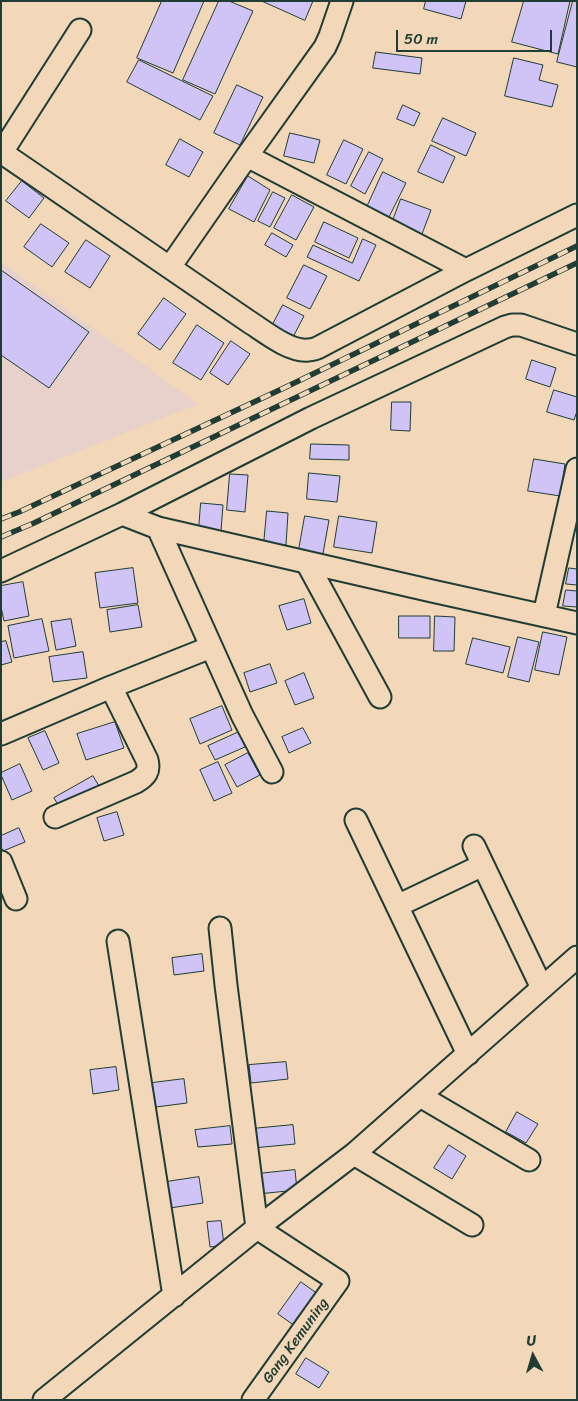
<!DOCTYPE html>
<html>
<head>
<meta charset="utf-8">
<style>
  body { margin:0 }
  #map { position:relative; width:578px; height:1401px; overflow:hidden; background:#f2d7b9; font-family:Sriracha,sans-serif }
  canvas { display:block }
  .frame { position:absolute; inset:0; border:2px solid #1f3d34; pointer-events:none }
  .north { position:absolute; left:508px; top:1331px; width:50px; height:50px; -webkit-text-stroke:4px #f2d7b9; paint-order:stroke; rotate:354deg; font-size:14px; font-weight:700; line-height:20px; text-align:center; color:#1f3d34 }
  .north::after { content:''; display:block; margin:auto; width:18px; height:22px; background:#1f3d34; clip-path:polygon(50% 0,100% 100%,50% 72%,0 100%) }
  .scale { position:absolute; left:396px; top:30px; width:156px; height:22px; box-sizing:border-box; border:2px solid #1f3d34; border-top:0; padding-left:6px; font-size:15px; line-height:18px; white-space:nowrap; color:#1f3d34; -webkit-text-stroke:4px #f2d7b9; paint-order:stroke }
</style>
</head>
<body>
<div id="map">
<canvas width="578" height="1401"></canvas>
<div class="frame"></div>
<div class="north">U</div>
<div class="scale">50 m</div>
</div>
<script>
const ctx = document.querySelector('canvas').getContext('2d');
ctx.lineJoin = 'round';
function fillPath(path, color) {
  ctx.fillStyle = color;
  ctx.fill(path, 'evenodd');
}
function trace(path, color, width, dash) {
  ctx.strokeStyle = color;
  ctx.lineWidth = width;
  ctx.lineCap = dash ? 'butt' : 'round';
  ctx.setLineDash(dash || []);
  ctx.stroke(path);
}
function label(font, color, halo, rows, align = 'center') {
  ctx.font = font + ' Sriracha,sans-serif';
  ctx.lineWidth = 4;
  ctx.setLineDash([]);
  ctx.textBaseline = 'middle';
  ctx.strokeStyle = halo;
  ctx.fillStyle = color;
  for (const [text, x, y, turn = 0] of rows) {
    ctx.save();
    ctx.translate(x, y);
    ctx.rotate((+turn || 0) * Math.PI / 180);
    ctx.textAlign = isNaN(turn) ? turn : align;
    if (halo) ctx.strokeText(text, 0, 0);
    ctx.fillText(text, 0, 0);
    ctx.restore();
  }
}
fillPath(new Path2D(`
  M1 262 198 404 1 482Z`), '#e8d1cb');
const building = new Path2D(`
  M162 1H204L173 73 137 58Z
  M219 1H229L253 11 215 94 183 80Z
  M262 1H313L305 20Z
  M426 1H466L461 19 424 9Z
  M524 1H570L558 54 512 42Z
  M573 1H577V67L557 62Z
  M376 52 422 58 420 74 373 68Z
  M514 58 543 65 539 80 558 85 552 107 505 96Z
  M139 60 213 96 200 120 127 82Z
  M237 85 263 97 240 145 214 133Z
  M403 105 420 113 414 126 397 119Z
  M443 118 476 133 466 156 432 141Z
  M290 133 320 140 314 163 284 156Z
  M180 139 203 152 189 177 166 165Z
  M344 140 363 149 346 184 327 175Z
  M431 145 455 157 443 183 418 172Z
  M369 152 383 159 365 194 351 186Z
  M383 172 406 183 389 217 367 207Z
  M248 176 270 190 254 222 229 209Z
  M22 181 44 198 29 218 6 201Z
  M273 192 285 198 270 227 258 221Z
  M292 195 314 207 296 240 274 228Z
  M401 199 431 210 422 234 392 223Z
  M324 222 358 238 349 258 315 242Z
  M41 224 69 243 52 267 24 247Z
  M272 233 293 245 286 257 265 245Z
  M363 239 376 245 359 281 307 257 313 245 352 263Z
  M86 240 110 256 90 288 65 272Z
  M304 265 327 276 310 309 287 298Z
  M1 270 89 332 49 388 1 355Z
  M164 298 186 314 160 350 138 334Z
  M283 305 304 316 292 339 271 328Z
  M197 325 224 343 201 380 173 363Z
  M231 341 250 354 228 385 210 373Z
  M532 360 556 368 550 387 526 379Z
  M554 390 577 397V411L574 420 547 412Z
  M392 402H411L410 431 391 430Z
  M311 444 349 445V460L310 459Z
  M534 459 565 464 560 496 528 491Z
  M309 473 340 476 337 502 307 499Z
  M230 474 248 475 245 512 227 510Z
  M201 503 223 505 221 531 199 529Z
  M267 511 288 513 286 545 264 544Z
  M305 516 329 520 322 559 298 555Z
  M339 516 377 522 372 553 334 547Z
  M133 568 138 603 100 608 95 573Z
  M569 568 577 569V585L566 584Z
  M23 582 29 616 4 621 1 607V586Z
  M566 590 577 591V607L563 606Z
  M304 599 311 623 287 630 279 606Z
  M138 605 142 627 110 632 107 610Z
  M399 616H430V638H399Z
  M435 616 455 617 454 651H434Z
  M42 619 49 651 14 658 8 626Z
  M71 619 76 646 56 650 51 622Z
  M543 632 567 637 559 675 535 670Z
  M518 637 539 642 529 682 508 677Z
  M473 638 510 647 503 673 466 664Z
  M6 641 12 662 1 665V642Z
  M83 652 87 678 53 682 49 657Z
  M270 664 277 683 250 692 244 673Z
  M304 673 314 698 295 705 285 681Z
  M222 706 232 730 200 744 190 719Z
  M115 722 124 748 86 760 77 734Z
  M303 728 311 743 289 753 282 737Z
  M45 731 59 763 43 770 28 738Z
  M239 732 245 747 215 760 208 746Z
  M248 753 260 775 237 787 225 765Z
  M218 762 232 793 214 801 200 770Z
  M20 764 32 791 12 800 1 775V773Z
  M93 776 102 791 63 813 54 798Z
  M117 812 124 835 104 841 97 818Z
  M19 828 25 842 3 851 1 847V836Z
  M202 954 204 971 174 975 172 958Z
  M286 1062 288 1079 251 1083 249 1065Z
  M116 1067 119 1090 93 1094 90 1070Z
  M184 1079 187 1103 156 1107 152 1083Z
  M517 1112 538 1124 526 1143 506 1132Z
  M293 1125 295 1144 253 1148 251 1129Z
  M230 1126 232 1144 198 1147 195 1130Z
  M449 1145 466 1156 452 1179 434 1168Z
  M295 1170 297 1190 258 1194 257 1174Z
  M199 1177 203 1203 170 1208 166 1182Z
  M221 1221 224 1245 210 1247 207 1222Z
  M301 1282 318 1294 295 1326 278 1314Z
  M306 1358 329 1372 319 1388 296 1374Z`);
fillPath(building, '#d0c3f5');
trace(building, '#1f3d34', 1);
const minor = new Path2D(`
  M1 152 248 321C264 331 289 352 308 350 314 350 318 348 323 345L466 270 577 215
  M2 152 80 30
  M247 156 466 270
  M170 267 247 156 325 47 330 36 342 1
  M122 514 158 528 242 715 272 772
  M158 528 432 591 577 623
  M307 563 380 697
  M1 571 122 514 311 418 505 327 512 325H521L577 344
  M544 615 577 469
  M1 734 111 687 211 647
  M55 817 136 782C146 776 150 771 147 760L111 687
  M356 820 468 1054
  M474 846 542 988
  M1 862 16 899
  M397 906 483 865
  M220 928 226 985 257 1228 354 1154 577 957
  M118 941 174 1296
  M420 1096 529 1160
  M354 1154 472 1225
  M44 1400 257 1228 338 1281 253 1400`);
trace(minor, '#1f3d34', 25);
trace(minor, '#f2d7b9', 21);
const rail = new Path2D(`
  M1 519 19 512 286 387 577 246
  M1 537 34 523 577 263`);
trace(rail, '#1f3d34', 5.5);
trace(rail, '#f2d7b9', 4, [11]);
label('15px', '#1f3d34', '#f2d7b9', [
  ["Gang Kemuning",296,1341,-54]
]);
</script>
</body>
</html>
